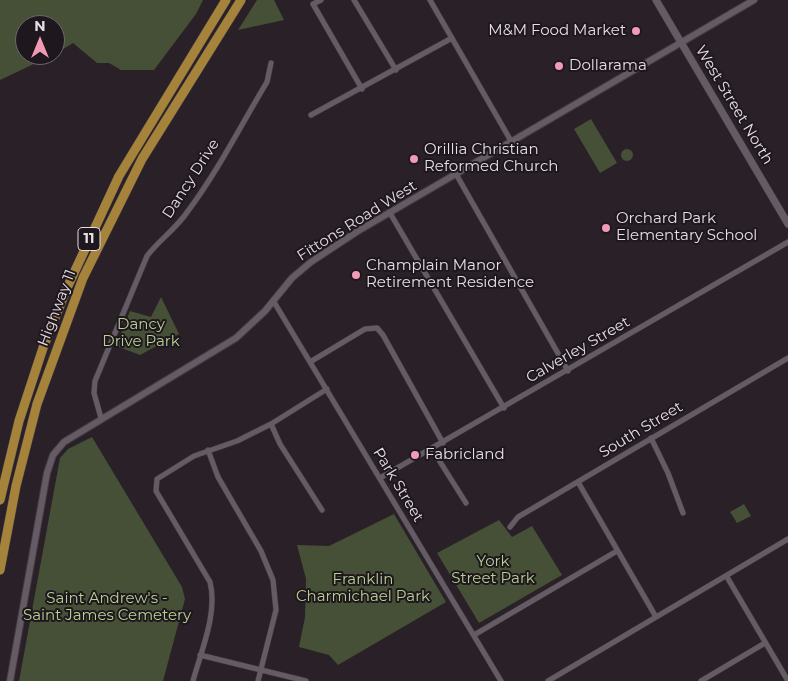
<!DOCTYPE html>
<html>
<head>
<meta charset="utf-8">
<style>
  body { margin:0 }
  #map { position:relative; width:788px; height:681px; overflow:hidden; background:#292028; font-family:Montserrat,sans-serif }
  canvas { display:block }
  .north { position:absolute; left:15px; top:15px; width:50px; height:50px; box-sizing:border-box; background:#1f171e; border:1px solid #6e676d; border-radius:50%; rotate:0deg; font-size:14px; font-weight:700; line-height:20px; text-align:center; color:#e5dfe4 }
  .north::after { content:''; display:block; margin:auto; width:18px; height:22px; background:#f09ab5; clip-path:polygon(50% 0,100% 100%,50% 72%,0 100%) }
</style>
</head>
<body>
<div id="map">
<canvas width="788" height="681"></canvas>
<div class="north">N</div>
</div>
<script>
const ctx = document.querySelector('canvas').getContext('2d');
ctx.lineJoin = 'round';
function fillPath(path, color) {
  ctx.fillStyle = color;
  ctx.fill(path, 'evenodd');
}
function trace(path, color, width, dash) {
  ctx.strokeStyle = color;
  ctx.lineWidth = width;
  ctx.lineCap = dash ? 'butt' : 'round';
  ctx.setLineDash(dash || []);
  ctx.stroke(path);
}
function label(font, color, halo, rows, align = 'center') {
  ctx.font = font + ' Montserrat,sans-serif';
  ctx.lineWidth = 4;
  ctx.setLineDash([]);
  ctx.textBaseline = 'middle';
  ctx.strokeStyle = halo;
  ctx.fillStyle = color;
  for (const [text, x, y, turn = 0] of rows) {
    ctx.save();
    ctx.translate(x, y);
    ctx.rotate((+turn || 0) * Math.PI / 180);
    ctx.textAlign = isNaN(turn) ? turn : align;
    if (halo) ctx.strokeText(text, 0, 0);
    ctx.fillText(text, 0, 0);
    ctx.restore();
  }
}
fillPath(new Path2D(`
  M0 0H203L196 14 154 70H121L109 63H97L73 43 55 54V25H25V55H53L0 80Z
  M257 0H274L284 20 238 30Z
  M591 119 617 163 600 173 574 129Z
  M621 155a6 6 0 1 1 12 0a6 6 0 1 1-12 0Z
  M161 297 179 334 140 355 116 346 130 311 151 317Z
  M92 437 182 587 185 599 163 681H19L60 458 68 449Z
  M744 504 751 516 737 523 730 512Z
  M394 514 446 602 338 665 329 655 299 647 305 617 306 579 297 545 329 546Z
  M499 520 512 537 532 526 562 575 479 623 437 553Z`), '#455036');
const minor = new Path2D(`
  M321 0 313 4 362 89
  M354 0 396 70
  M430 0 511 141
  M311 115 452 38
  M456 174 568 371
  M390 213 504 408
  M274 302 501 681
  M310 362 365 329 377 328 383 335 443 443
  M101 418 94 393 95 381 147 256C159 240 176 229 188 211 218 171 241 125 267 82L271 63
  M271 424 280 444 322 510
  M651 438 668 473 683 513
  M432 449 466 503
  M208 450 218 477 261 551 273 580 276 610 258 681
  M380 478 788 242
  M578 482 656 617
  M510 527 518 517 788 358
  M727 577 788 681
  M474 635 617 551
  M200 655 306 681
  M193 681C201 651 218 613 210 582L156 491 157 479 194 456 237 441 271 424 327 389
  M548 681 788 539
  M701 681 765 643`);
const tertiary = new Path2D(`
  M10 681 47 473 53 455 64 442 236 338 265 311 292 278 311 262 358 231 754 0`);
const secondary = new Path2D(`
  M656 0 788 224`);
const motorway = new Path2D(`
  M0 500 19 421 43 348 67 288 119 176 226 0
  M0 570 16 486 37 404 83 278 142 159 241 0`);
trace(minor, '#453c44', 6);
trace(tertiary, '#453c44', 8);
trace(secondary, '#453c44', 8);
trace(motorway, '#453c44', 10);
trace(minor, '#655b64', 5);
trace(tertiary, '#655b64', 6);
trace(secondary, '#655b64', 7);
trace(motorway, '#a6833a', 9);
for (const [x, y, r, color] of [
  [636,31,5,"#f09ab5"],
  [559,66,5,"#f09ab5"],
  [414,159,5,"#f09ab5"],
  [606,228,5,"#f09ab5"],
  [356,275,5,"#f09ab5"],
  [415,455,5,"#f09ab5"]
]) {
  const dot = new Path2D();
  dot.arc(x, y, r, 0, 2 * Math.PI);
  ctx.fillStyle = color;
  ctx.fill(dot);
  trace(dot, '#1f171e', 2);
}
for (const [x, y, w] of [
  [89,239,22]
]) {
  const box = new Path2D();
  box.roundRect(x - w / 2, y - 11.5, w, 23, 4);
  ctx.fillStyle = '#1f171e';
  ctx.fill(box);
  trace(box, '#e5dfe4', 1);
}
label('bold 14px', '#e5dfe4', null, [
  ["11",89,239]
]);
label('15px', '#e5dfe4', '#1f171e', [
  ["M&M Food Market",626,31,"right"],
  ["Dollarama",569,66],
  ["Orillia Christian",424,150],
  ["Reformed Church",424,167],
  ["Orchard Park",616,219],
  ["Elementary School",616,236],
  ["Champlain Manor",366,266],
  ["Retirement Residence",366,283],
  ["Fabricland",425,455]
], 'left');
label('15px', '#e5dfe4', '#1f171e', [
  ["West Street North",734,105,59],
  ["Dancy Drive",191,179,-57],
  ["Fittons Road West",357,221,-32],
  ["Highway 11",57,308,-69],
  ["Calverley Street",578,350,-30],
  ["South Street",641,430,-31],
  ["Park Street",398,485,59]
]);
label('15px', '#b7d192', '#1f171e', [
  ["Dancy",141,325],
  ["Drive Park",141,342],
  ["York",493,562],
  ["Street Park",493,579],
  ["Franklin",363,580],
  ["Charmichael Park",363,597],
  ["Saint Andrew's -",107,599],
  ["Saint James Cemetery",107,616]
]);
</script>
</body>
</html>
